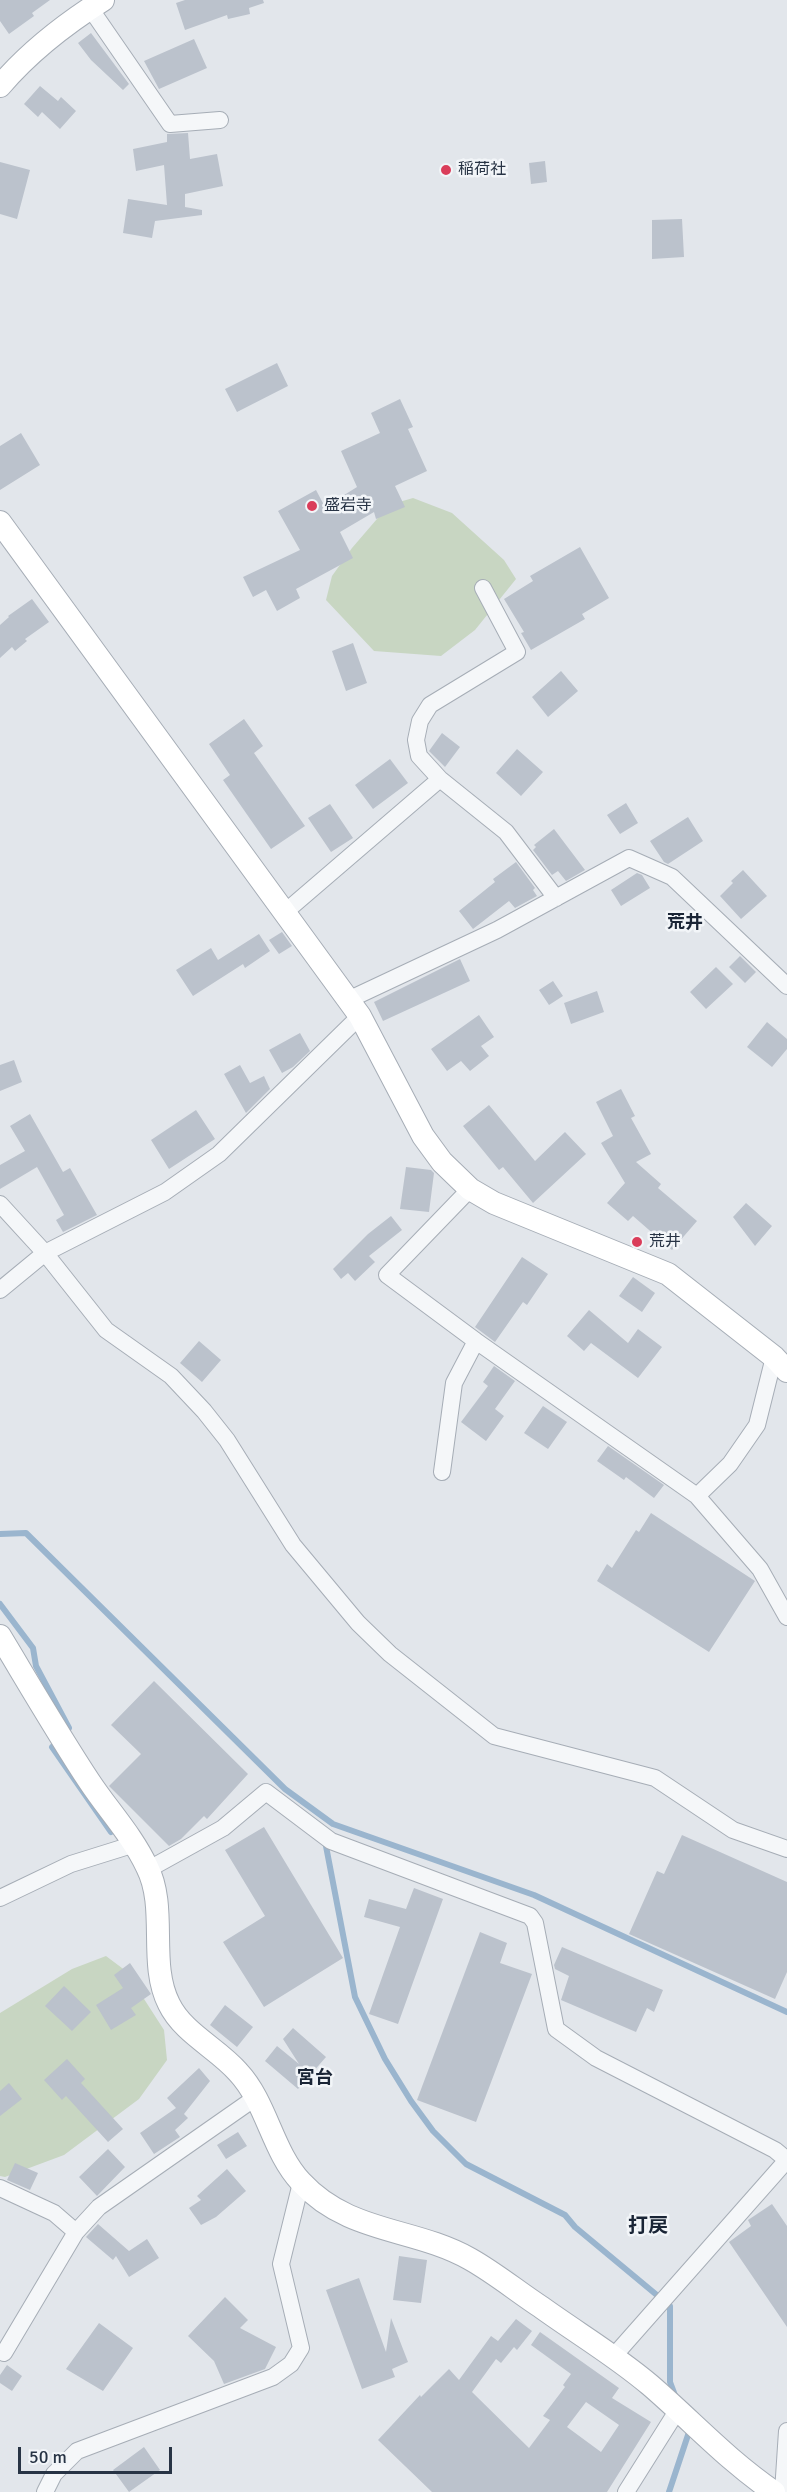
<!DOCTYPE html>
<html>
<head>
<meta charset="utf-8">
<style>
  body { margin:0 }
  #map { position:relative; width:787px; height:2492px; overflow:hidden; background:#e2e6eb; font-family:Signika,sans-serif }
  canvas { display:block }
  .scale { position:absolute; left:18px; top:2447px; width:154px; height:27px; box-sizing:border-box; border:3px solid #283445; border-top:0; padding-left:8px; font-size:18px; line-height:21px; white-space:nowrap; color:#283445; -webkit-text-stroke:4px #f2f5f8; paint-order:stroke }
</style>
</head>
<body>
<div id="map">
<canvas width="787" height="2492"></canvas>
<div class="scale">50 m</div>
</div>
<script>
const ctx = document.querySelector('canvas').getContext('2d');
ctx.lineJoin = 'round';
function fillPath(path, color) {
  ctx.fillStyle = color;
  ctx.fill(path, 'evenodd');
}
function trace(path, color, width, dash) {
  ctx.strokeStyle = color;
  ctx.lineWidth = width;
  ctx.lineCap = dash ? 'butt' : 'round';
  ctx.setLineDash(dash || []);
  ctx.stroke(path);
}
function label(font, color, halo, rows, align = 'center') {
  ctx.font = font + ' Signika,"Noto Sans JP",sans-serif';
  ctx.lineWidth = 5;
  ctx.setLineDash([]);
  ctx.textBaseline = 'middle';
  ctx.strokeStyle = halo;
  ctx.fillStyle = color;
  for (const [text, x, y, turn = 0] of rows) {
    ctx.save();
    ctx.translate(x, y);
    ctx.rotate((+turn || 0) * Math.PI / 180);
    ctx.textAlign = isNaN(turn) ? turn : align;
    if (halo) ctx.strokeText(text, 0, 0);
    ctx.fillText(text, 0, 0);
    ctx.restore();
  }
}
fillPath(new Path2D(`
  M413 498 452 513 504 560 516 579 475 630 441 656 374 651 326 600 332 576 352 548 389 505Z
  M106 1956 126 1971 164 2030 167 2060 139 2099 64 2155 5 2177 0 2176V2013L72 1969Z`), '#c8d6c2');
trace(new Path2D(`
  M0 1534 26 1533 285 1789 333 1824 534 1895 787 2012
  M0 1604 33 1648 36 1666 69 1728 64 1734
  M57 1742 52 1747 111 1832
  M325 1841 355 1997 385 2059 411 2101 433 2131 466 2164 565 2215 575 2227 670 2306V2382L676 2398
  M669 2492 689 2432 687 2427`), '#9ab5ce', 6);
fillPath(new Path2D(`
  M0 0H50L32 13 34 16 9 34 0 21Z
  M185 0H263L264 3 249 8 250 14 228 19 227 15 185 30 176 3Z
  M91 33 129 84 123 90 91 60 78 43Z
  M194 39 207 68 159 89 144 61Z
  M40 86 58 101 61 97 76 111 60 129 42 112 38 117 24 104Z
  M188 133 190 159 217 154 223 186 185 194V207L202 210V215L155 221 152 238 123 233 128 199 167 205 164 165 136 171 133 149 167 142V134Z
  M545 161 547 182 531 184 529 163Z
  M0 162 30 170 17 219 0 214Z
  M682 219 684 257 652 259V220Z
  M277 363 288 386 237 412 225 389Z
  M400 399 413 427 408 429 427 471 395 486 405 507 376 519 374 512 340 532 353 558 296 589 300 598 277 611 266 590 253 597 243 577 300 550 278 511 316 490 325 507 357 487 341 451 380 433 371 413Z
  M21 433 40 465 0 490V446Z
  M580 547 609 598 582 614 585 619 531 650 521 633 524 632 504 599 533 581 530 576Z
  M32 599 49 622 25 639 27 641 15 651 12 647 0 658V625L9 617 8 616Z
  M353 643 367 683 346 691 332 651Z
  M561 671 578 691 548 717 532 697Z
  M244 719 263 746 254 753 305 826 271 849 223 780 230 775 209 744Z
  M442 733 460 747 445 767 429 751Z
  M517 749 543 772 521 796 496 773Z
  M390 759 408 783 373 809 355 785Z
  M626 803 638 823 620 834 607 815Z
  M330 804 353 838 331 852 308 818Z
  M688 817 703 841 668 864 664 862 650 841Z
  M554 829 585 870 566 881 558 871 552 875 533 850 536 847 534 845Z
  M516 862 535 888 533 890 537 896 515 908 509 901 473 929 459 911 495 882 493 879Z
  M743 870 767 896 741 919 720 896 733 883 731 881Z
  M637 873 642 875 650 888 621 906 611 890Z
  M282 932 292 946 279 954 269 940Z
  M259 934 270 951 245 968 243 964 193 996 176 970 211 948 218 960Z
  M740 956 756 972 745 983 729 967Z
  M460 959 470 981 383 1021 374 1002Z
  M716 967 733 984 706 1009 690 992Z
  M553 981 563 996 549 1005 539 990Z
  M597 991 604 1012 571 1024 564 1003Z
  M479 1015 494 1037 481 1046 489 1056 470 1071 461 1061 447 1071 431 1049Z
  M767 1022 787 1039V1049L772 1067 747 1047Z
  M300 1033 310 1051 293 1067 282 1073 269 1050Z
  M14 1060 22 1082 0 1091V1065Z
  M240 1065 250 1083 264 1076 270 1089 246 1113 224 1074Z
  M621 1089 635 1116 631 1118 651 1154 636 1162 661 1184 658 1188 697 1221 672 1250 633 1216 628 1221 607 1203 625 1183 601 1143 613 1136 596 1102Z
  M489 1105 535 1161 565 1132 586 1154 533 1203 503 1167 499 1170 463 1126Z
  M196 1110 215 1139 169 1169 151 1140Z
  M30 1114 63 1172 70 1168 97 1215 63 1232 56 1220 64 1215 37 1167 0 1189V1165L25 1151 10 1126Z
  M406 1167 431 1170 434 1173 429 1212 400 1209Z
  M746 1203 772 1226 755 1246 733 1217Z
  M391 1216 402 1230 369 1256 375 1262 355 1281 348 1273 341 1279 333 1269 368 1234Z
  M522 1257 548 1274 527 1305 523 1302 495 1342 475 1327Z
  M633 1277 655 1293 642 1312 619 1296Z
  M589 1310 628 1343 638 1329 662 1347 638 1378 591 1343 584 1351 567 1336Z
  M199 1341 221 1360 202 1382 180 1363Z
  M494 1366 515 1381 495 1409 504 1416 486 1441 461 1422 488 1386 483 1382Z
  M543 1406 567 1422 548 1449 524 1433Z
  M608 1446 664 1485 654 1498 626 1477 624 1480 597 1461Z
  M651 1513 755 1581 709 1652 597 1581 607 1564 612 1568 636 1530 639 1532Z
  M154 1681 248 1774 207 1819 204 1816 181 1839 169 1846 109 1786 141 1754 111 1725Z
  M264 1827 343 1958 264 2007 223 1942 265 1916 225 1850Z
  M682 1835 787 1882V1972L775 1999 629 1934 657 1871 664 1874Z
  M414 1888 443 1899 398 2024 369 2014 400 1927 364 1917 369 1899 406 1909Z
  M480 1932 507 1943 500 1963 532 1974 476 2122 417 2100Z
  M562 1947 663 1990 654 2012 647 2008 636 2032 561 2000 569 1976 555 1969 554 1965Z
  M130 1963 151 1994 131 2008 136 2015 111 2030 96 2005 123 1988 114 1975Z
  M64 1986 91 2012 72 2031 45 2006Z
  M225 2005 253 2027 237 2047 210 2025Z
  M293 2028 326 2057 298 2089 265 2061 277 2046 299 2064 283 2039Z
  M67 2059 85 2079 81 2083 123 2129 108 2142 66 2096 62 2100 44 2080Z
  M199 2068 210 2081 184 2114 188 2118 175 2130 180 2137 154 2154 140 2133 176 2108 167 2098Z
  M9 2083 22 2099 0 2116V2091Z
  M238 2132 247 2146 226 2159 217 2145Z
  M108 2149 125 2167 97 2196 79 2177Z
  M15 2163 38 2173 30 2190 7 2180Z
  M227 2169 246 2191 216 2217 201 2225 189 2208 201 2200 197 2196Z
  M772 2204 787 2226V2327L729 2242 751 2226 748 2220Z
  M98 2224 129 2251 147 2239 159 2258 129 2277 116 2256 113 2260 86 2237Z
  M399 2256 427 2260 421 2303 393 2300Z
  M359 2278 386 2352 391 2318 408 2362 392 2369 395 2377 362 2389 326 2290Z
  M225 2297 248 2320 240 2328 276 2347 265 2369 224 2384 214 2361 188 2336Z
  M516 2319 532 2331 517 2350 514 2347 501 2363 496 2359 472 2392 529 2448 550 2420 543 2416 565 2387 563 2385 571 2374 531 2345 540 2332 619 2388 612 2398 651 2422 607 2492H432L378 2440 420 2395 421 2397 449 2369 459 2380 491 2336 498 2341ZM586 2402 619 2425 601 2452 567 2427Z
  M99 2323 133 2348 103 2391 66 2369Z
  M7 2365 22 2376 12 2391 0 2383V2375Z
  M144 2447 160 2470 129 2492 113 2470Z`), '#bbc2cc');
const street = new Path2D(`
  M90 8 170 124 220 120
  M483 588 517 652 430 705 420 721 416 740 419 756 440 779 506 832 556 898
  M284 913 440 779
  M348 1000 497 930 629 858 672 877 787 986
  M470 1189 387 1275 476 1341 697 1496 760 1569 787 1617
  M0 1204 45 1253 106 1330 171 1376 204 1411 227 1440 293 1545 358 1623 390 1654 494 1736 655 1778 733 1830 787 1849
  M0 1290 45 1253 165 1192 219 1154 360 1016
  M442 1472 454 1383 476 1341
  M697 1496 730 1464 757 1425 774 1357
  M149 1869 223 1828 266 1792 331 1841 530 1916 535 1923 556 2029 596 2058 775 2150 787 2160
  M0 1898 71 1864 135 1844
  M0 2188 54 2213 76 2232 99 2207 255 2098
  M4 2353 76 2232
  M613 2357 787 2160
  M45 2492 54 2474 77 2451 273 2377 291 2364 301 2348 281 2264 301 2183
  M626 2492 677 2411
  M783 2492 787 2431`);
const secondary = new Path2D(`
  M0 86C29 52 65 24 103 0
  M0 522 360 1016 423 1136 442 1162 470 1189 494 1203 668 1274 774 1357 787 1371
  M0 1636C29 1684 58 1734 89 1781 108 1810 132 1835 147 1867 168 1908 148 1963 169 2004 183 2033 217 2048 238 2072 267 2103 272 2151 301 2182 349 2234 413 2227 470 2259 495 2273 518 2292 541 2307 577 2333 616 2356 650 2385 693 2422 726 2459 774 2492`);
trace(street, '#a6adb6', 18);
trace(secondary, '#a6adb6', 24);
trace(street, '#f5f7f9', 16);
trace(secondary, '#fff', 22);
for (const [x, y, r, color] of [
  [446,170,6,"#da3d5a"],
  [312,506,6,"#da3d5a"],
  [637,1242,6,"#da3d5a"]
]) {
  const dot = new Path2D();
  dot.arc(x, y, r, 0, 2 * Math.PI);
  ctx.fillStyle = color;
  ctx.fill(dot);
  trace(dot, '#f2f5f8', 2);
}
label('16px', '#283445', '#f2f5f8', [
  ["稲荷社",458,170],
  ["盛岩寺",324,506],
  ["荒井",649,1242]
], 'left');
label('bold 18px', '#1a2536', '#f2f5f8', [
  ["荒井",685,923],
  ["宮台",315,2078]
]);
label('bold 20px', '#1a2536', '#f2f5f8', [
  ["打戻",648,2227]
]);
</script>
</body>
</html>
